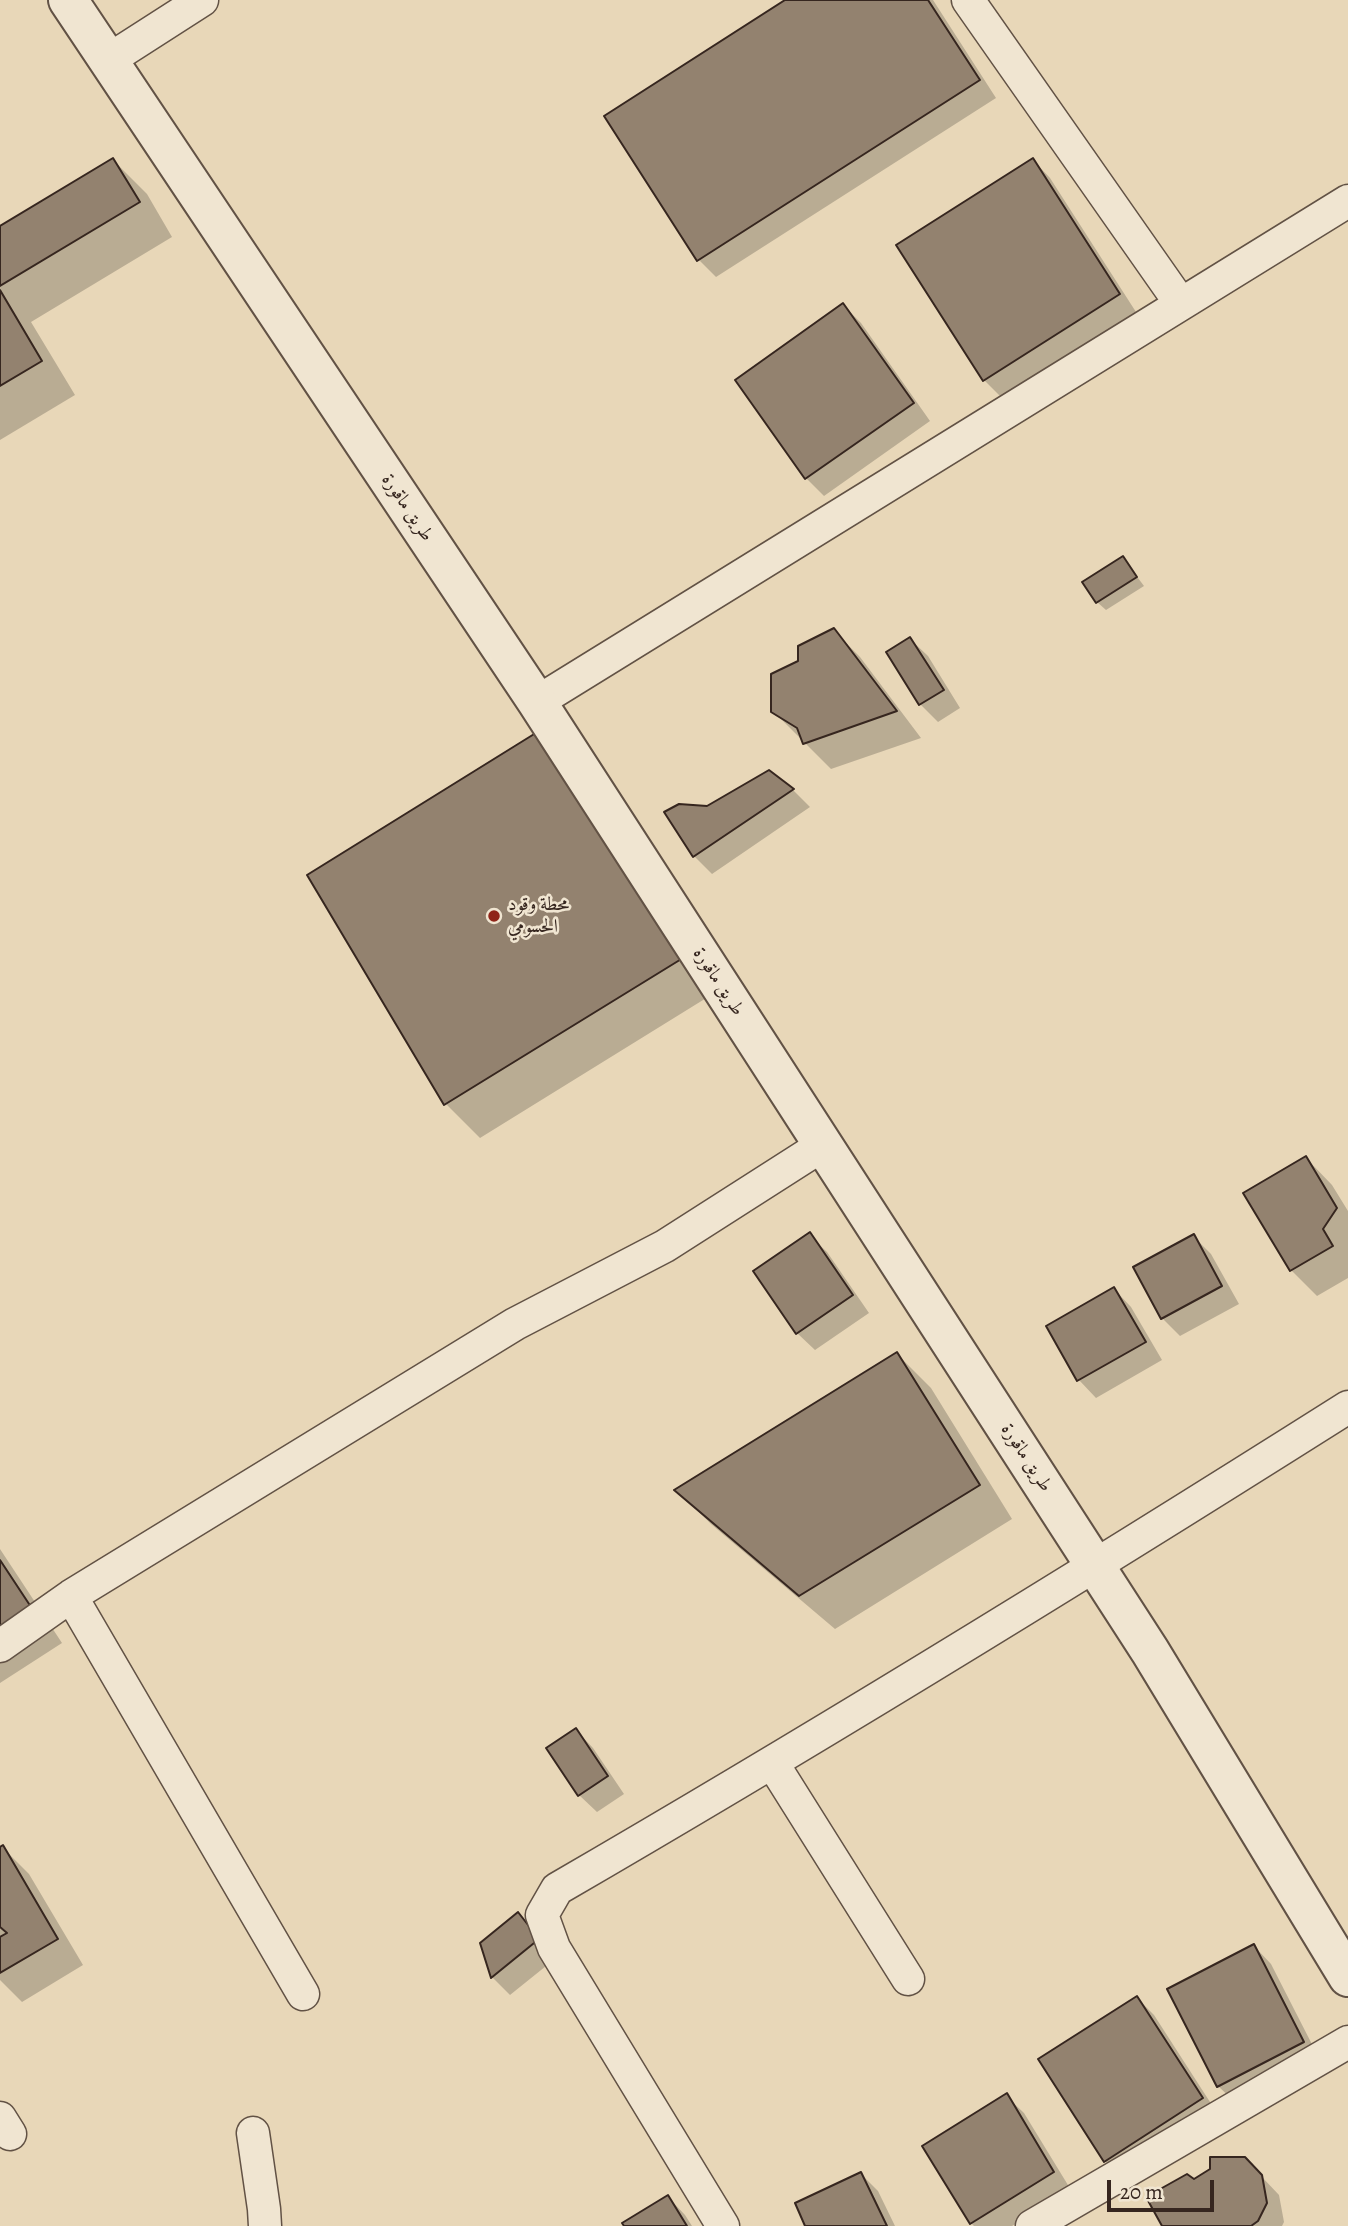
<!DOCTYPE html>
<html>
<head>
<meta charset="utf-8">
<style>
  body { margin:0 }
  #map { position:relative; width:1348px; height:2226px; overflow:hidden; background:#e8d7b8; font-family:Alegreya,serif }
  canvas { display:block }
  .scale { position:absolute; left:1107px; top:2180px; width:107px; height:32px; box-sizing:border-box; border:4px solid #36261f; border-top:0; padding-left:9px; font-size:21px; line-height:24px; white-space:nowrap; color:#36261f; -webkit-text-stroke:5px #f0e5d1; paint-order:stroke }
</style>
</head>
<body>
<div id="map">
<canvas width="1348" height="2226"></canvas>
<div class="scale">20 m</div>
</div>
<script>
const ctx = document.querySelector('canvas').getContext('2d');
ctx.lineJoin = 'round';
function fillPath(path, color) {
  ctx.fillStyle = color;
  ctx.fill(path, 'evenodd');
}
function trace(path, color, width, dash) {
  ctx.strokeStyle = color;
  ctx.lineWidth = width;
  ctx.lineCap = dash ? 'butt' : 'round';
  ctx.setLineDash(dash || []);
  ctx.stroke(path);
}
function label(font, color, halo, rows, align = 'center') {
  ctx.font = font + ' Alegreya,Amiri,serif';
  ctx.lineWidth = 5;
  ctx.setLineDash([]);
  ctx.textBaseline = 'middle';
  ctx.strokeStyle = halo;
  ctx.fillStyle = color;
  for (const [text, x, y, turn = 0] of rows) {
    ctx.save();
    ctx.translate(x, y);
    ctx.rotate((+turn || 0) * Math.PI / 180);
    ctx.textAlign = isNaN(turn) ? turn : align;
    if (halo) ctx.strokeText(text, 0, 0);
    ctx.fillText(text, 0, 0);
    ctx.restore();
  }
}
fillPath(new Path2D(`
  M788 0H933L996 98 716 277 699 260Z
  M113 160 147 194 172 237 31 322 75 395 0 440V228Z
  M1033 160 1050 178 1136 312 1002 398 984 380 899 246Z
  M843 305 861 323 930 421 824 496 806 478 737 380Z
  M1123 558 1144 586 1106 610 1097 602Z
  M833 630 860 657 921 738 831 769 773 711 800 663Z
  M910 639 928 656 960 708 938 722 920 704Z
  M572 768 716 992 480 1138 446 1104Z
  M769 773 793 790 810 807 712 874 694 856 666 812 707 808Z
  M1306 1158 1332 1185 1348 1211V1278L1317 1296 1291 1270Z
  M809 1235 827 1252 869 1313 815 1350 797 1333Z
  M1193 1236 1211 1254 1239 1304 1180 1336 1162 1318 1135 1268Z
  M1114 1289 1131 1307 1162 1360 1096 1398 1079 1380 1048 1327Z
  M897 1354 931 1388 1012 1519 835 1629 711 1524 677 1490Z
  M0 1549 62 1643 0 1683Z
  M576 1730 593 1748 624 1794 597 1812 579 1795Z
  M3 1848 29 1874 83 1965 22 2002 0 1980V1849Z
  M517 1915 556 1958 510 1995 492 1977 482 1943Z
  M1254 1946 1271 1964 1320 2060 1236 2103 1218 2086Z
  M1137 1998 1154 2015 1219 2116 1123 2178 1105 2161Z
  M1006 2096 1024 2113 1071 2190 1012 2226H974L971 2223Z
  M1245 2159 1279 2195 1284 2222 1282 2226H1164Z
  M861 2174 878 2191 895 2226H807Z
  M668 2197 685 2215 692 2226H626Z`), '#0003');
const building = new Path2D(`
  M785 0H928L980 80 697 261 604 116Z
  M113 158 140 202 0 286V226Z
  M1033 158 1120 294 983 381 896 245Z
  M0 290 42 361 0 386Z
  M843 303 914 403 805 479 735 380Z
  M1123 556 1137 577 1096 603 1082 582Z
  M834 628 897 711 803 744 797 728 771 712V674L798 661V646Z
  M910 637 944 690 919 705 886 652Z
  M539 731 683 958 444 1105 307 875Z
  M769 770 794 789 693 857 664 812 679 804 707 806Z
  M1306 1156 1337 1208 1323 1229 1333 1246 1290 1271 1243 1193Z
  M810 1232 853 1295 796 1334 753 1271Z
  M1194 1234 1222 1286 1161 1319 1133 1267Z
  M1114 1287 1146 1342 1077 1381 1046 1326Z
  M897 1352 980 1485 799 1596 674 1490Z
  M0 1560 37 1616 0 1640Z
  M576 1728 608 1776 578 1796 546 1748Z
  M3 1845 58 1939 0 1973V1937L7 1933 0 1927V1847Z
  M518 1912 539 1939 491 1978 480 1943Z
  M1254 1944 1304 2042 1217 2087 1167 1989Z
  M1137 1996 1203 2098 1104 2162 1038 2059Z
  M1007 2093 1054 2172 970 2224 922 2146Z
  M1210 2157H1245L1262 2175 1267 2203 1258 2221 1251 2226H1162L1146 2197 1187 2174 1194 2179 1210 2169Z
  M861 2172 887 2226H805L795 2203Z
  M668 2195 687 2226H624L622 2223Z`);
fillPath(building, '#93826f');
trace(building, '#36261f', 2);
const minor = new Path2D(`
  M968 0 1181 304
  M107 61 202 0
  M537 702 1348 201
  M71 1596 303 1994
  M0 1646 71 1596 515 1324 665 1246 823 1145
  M773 1764 908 1979
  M0 2118 10 2134
  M253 2133 264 2209 265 2226
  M723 2226 554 1948 542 1915 557 1889C824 1734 1087 1572 1348 1407
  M1032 2226 1348 2042`);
const tertiary = new Path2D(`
  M68 0 537 702 1150 1651 1348 1977`);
trace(minor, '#625245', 35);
trace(tertiary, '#625245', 42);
trace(minor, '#f0e5d1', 32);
trace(tertiary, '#f0e5d1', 38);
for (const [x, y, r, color] of [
  [494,916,7,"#8f2418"]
]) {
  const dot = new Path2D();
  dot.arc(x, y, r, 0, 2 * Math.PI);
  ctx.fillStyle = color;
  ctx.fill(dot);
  trace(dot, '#f0e5d1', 2.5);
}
label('19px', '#36261f', '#f0e5d1', [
  ["طريق ماقورة",407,508,56],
  ["طريق ماقورة",718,982,57],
  ["طريق ماقورة",1026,1458,57]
]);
label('19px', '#36261f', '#f0e5d1', [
  ["محطة وقود",508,905],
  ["الحسومي",508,927]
], 'left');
</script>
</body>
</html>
